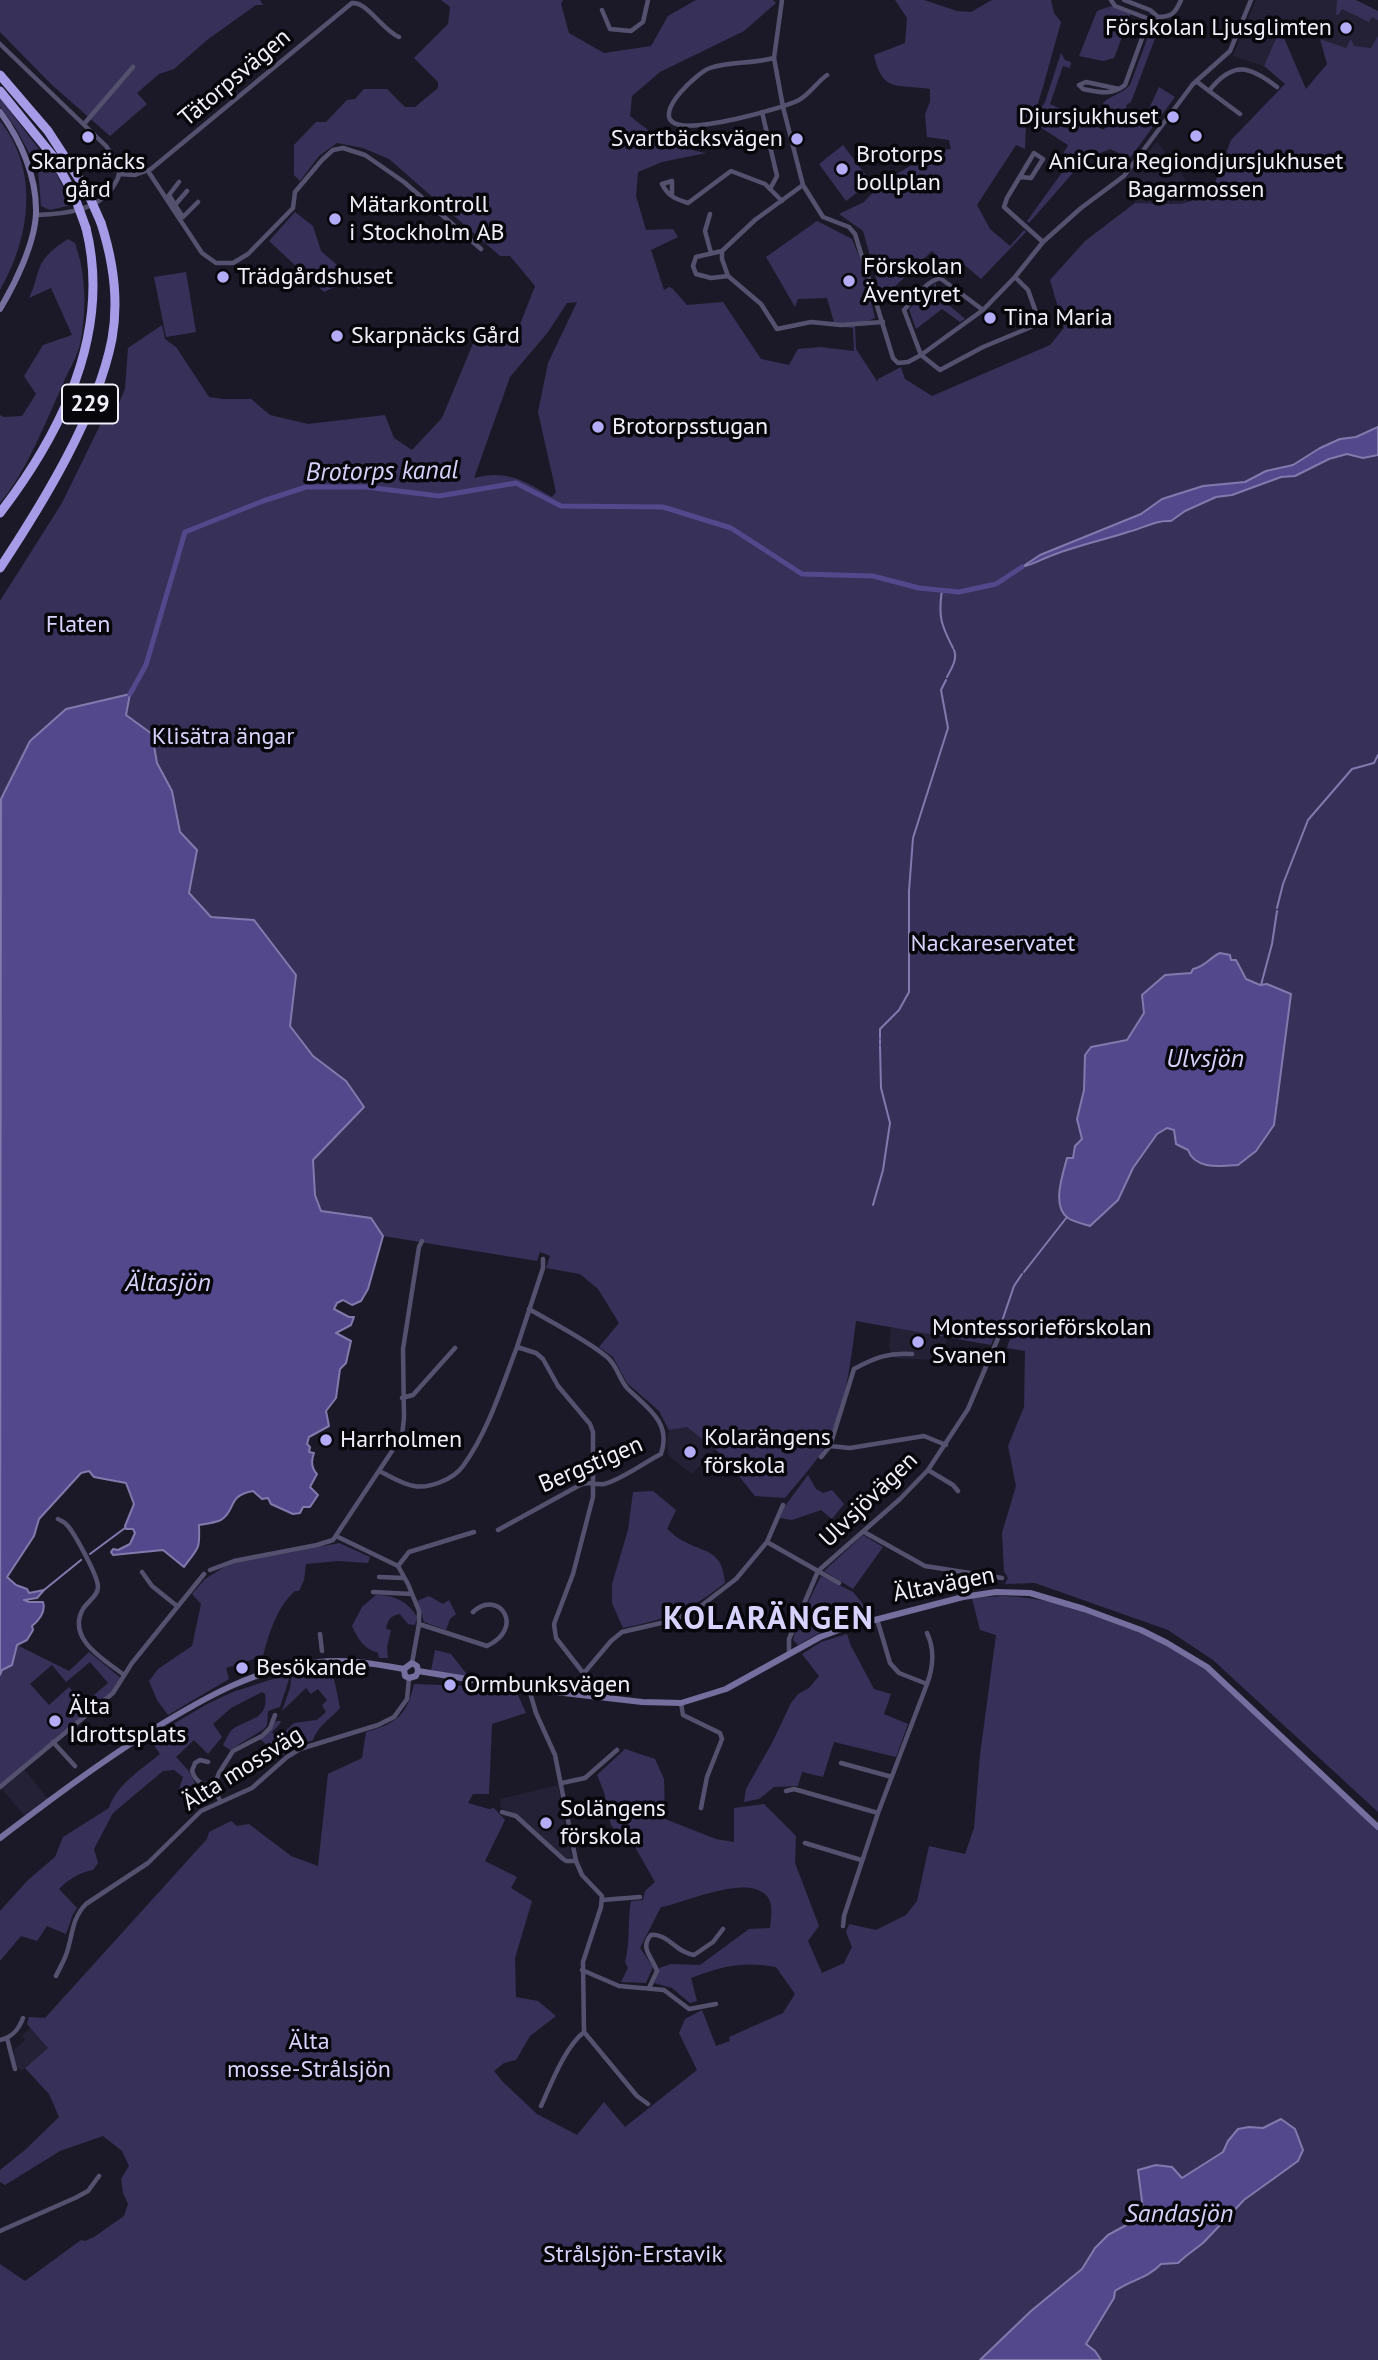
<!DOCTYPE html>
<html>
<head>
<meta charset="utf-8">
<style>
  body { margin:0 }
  canvas { display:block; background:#1b1928 }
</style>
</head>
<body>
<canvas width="1378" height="2360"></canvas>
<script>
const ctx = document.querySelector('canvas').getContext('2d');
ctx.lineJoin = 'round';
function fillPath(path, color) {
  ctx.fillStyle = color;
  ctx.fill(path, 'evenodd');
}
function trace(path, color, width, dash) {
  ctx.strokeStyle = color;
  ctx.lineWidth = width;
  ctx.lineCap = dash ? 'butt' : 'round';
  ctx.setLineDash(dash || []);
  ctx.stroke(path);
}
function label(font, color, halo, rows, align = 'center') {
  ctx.font = font + ' "PT Sans",sans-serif';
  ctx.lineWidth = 7;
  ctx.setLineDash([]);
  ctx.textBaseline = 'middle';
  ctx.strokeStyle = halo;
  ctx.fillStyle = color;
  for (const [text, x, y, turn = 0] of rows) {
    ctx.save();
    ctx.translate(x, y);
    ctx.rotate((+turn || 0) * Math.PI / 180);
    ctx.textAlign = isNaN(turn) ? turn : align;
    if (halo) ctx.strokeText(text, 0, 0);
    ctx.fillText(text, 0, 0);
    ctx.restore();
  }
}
fillPath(new Path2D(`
  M1256 0H1346L1378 15V41L1368 61 1346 48 1320 39 1307 17 1280 30 1264 66 1233 56Z
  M1157 142 1200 199 1180 204 1135 203 1126 183 1127 177Z
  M891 1327 948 1337 939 1360 893 1358 889 1347Z
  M687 1426 715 1449 692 1474 669 1456 667 1445 669 1430Z
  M24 1769 48 1799 25 1816 1 1788Z
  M558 1785 566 1833 572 1858H565L517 1814 501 1808 500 1799Z
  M31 2027 48 2048 21 2071 14 2062V2050L25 2040 22 2036Z`), '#242136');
fillPath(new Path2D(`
  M0 0H260L263 5H256L207 40 174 69 159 74 137 93 147 104 110 136 51 84 0 32Z
  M441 0H563L561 4 569 33 604 53 651 46 668 16 696 0H773L776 3 744 31 660 72 632 96 630 116C659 139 669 146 706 153L662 162 638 172 636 196 646 230 673 229 678 237 651 250 664 290 669 287 672 288 687 305 723 302 761 359 789 365 798 349 820 347 854 351 853 328 835 326 827 298 798 299 795 307 766 257 817 221 852 239 861 261 875 318 855 326 856 349 875 378 878 382V379L901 367 905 379 932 396 1050 345 1064 328 1050 280 1085 241 1135 203 1180 204 1210 196 1231 140 1285 84 1264 66 1280 29 1306 89 1327 64 1320 39 1346 48 1351 39 1354 46 1371 48 1378 36V1812L1213 1660 1168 1630 1035 1583 1005 1584 1008 1578 1004 1571 1002 1533 1016 1486 1008 1446 1024 1407 1025 1351 1007 1348 1011 1335 997 1330 991 1345 856 1321C851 1359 845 1414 825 1447 814 1465 798 1482 785 1498L755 1496 721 1454 687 1427 669 1430 659 1411 627 1383 613 1357 599 1347 619 1323 598 1289 580 1274 546 1268 550 1256 540 1252 537 1261 383 1236 0 1372V601L62 503 108 409 119 403 125 389 128 348 162 325 165 339 176 347 209 397 223 399H251L270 415 308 424 385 415 394 438 412 450 442 418 477 334 519 327 535 286 510 256H500L389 159 363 148 337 143 319 156 300 181 294 175V145L316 122H326L347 100 355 99 364 89H387L405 107H415L438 88V82L414 58 448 24 450 7ZM577 302 548 363 538 412 556 492 552 497C525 481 506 469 474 478L510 377 548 332 567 303Z
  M895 0H924L957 11 971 12 992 0H1051L1054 13 1061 22 1043 87 1036 109 1026 124 1025 149 1016 145 977 205 990 229 1010 246 1024 230 1026 232 981 279 960 261H952L947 266 932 251 882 299 863 231 839 214 864 202 883 182 929 155 940 150 951 149 949 140 927 137 925 114 930 102V89C898 84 882 93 874 55L905 43 907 18Z
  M1337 0H1356L1378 11V20L1372 17 1369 22 1342 9 1338 15 1336 14Z
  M1111 6 1131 13 1114 58 1103 61 1079 56 1097 11Z
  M1172 21 1168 29 1157 33 1131 102 1126 105 1130 121 1146 115 1159 87 1175 97 1130 158 1110 149 1085 159 1029 223 1027 221 1071 160 1063 154 1068 145 1032 122 1045 102 1061 53 1065 60 1071 62 1070 68 1063 66 1050 104 1104 130 1108 120 1103 103C1111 95 1122 94 1130 85L1152 26Z
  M0 98 54 169 72 205 50 210 41 206 38 169 15 127 0 107Z
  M0 121C40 171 30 238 0 290Z
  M843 145 871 182 846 201 819 164Z
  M295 212 313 226 321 251 361 286 360 289 345 282 324 292 269 241Z
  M68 239 75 243C86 274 87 312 80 344 77 358 68 371 63 384 46 421 26 473 0 503V415L4 417 22 416 36 394 24 376 43 345 72 335 51 288 29 298C35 286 35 280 39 269 44 255 56 247 68 239Z
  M186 272 196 332 166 337 154 277Z
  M936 283V294L965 319 960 322 942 309 916 329 909 309Z
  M808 1475 816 1489 823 1493 832 1490 844 1504 832 1519 821 1510 792 1520 780 1518 785 1506Z
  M653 1491 676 1510 667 1529C672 1533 678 1539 685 1542 709 1554 722 1551 725 1583 686 1613 670 1618 623 1628L612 1603V1584L628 1530 633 1492Z
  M863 1535 883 1547 853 1589 824 1571Z
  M339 1543 370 1557 368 1563 338 1561 306 1564 304 1580 299 1591H295C277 1607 269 1633 263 1656L226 1668 229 1679 168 1715 157 1700 149 1681 158 1669 192 1646 201 1604 192 1594 205 1579 229 1564Z
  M821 1576 853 1592 866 1608 863 1619 821 1632 798 1645 793 1640 795 1632 809 1626 804 1611Z
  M376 1595C396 1595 408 1602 417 1617L415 1625 408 1624 400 1614C390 1616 388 1619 386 1629L391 1630 387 1647 388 1658H379L378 1653C363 1648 358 1639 352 1626L362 1607Z
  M429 1596 443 1604 449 1600 456 1614 450 1619 446 1630 424 1622 417 1601Z
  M1003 1596C1072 1598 1147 1632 1205 1668L1378 1829V2360H1101L1095 2351 1085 2345 1114 2298 1115 2291C1131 2280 1148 2278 1161 2264L1298 2161 1303 2150 1295 2129 1281 2119 1263 2128 1249 2127 1228 2141 1223 2152 1182 2178 1172 2167 1156 2165 1143 2209 1130 2223 1108 2235 1095 2248 1082 2269 1031 2311 980 2360H0V2264L25 2281 81 2240 85 2241 94 2237 124 2216 128 2204 123 2193 121 2179 129 2166 122 2151 103 2136 60 2151 5 2185 0 2182V2170L25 2150 59 2117 49 2094 25 2068 48 2048 27 2024 29 2017 45 2018 207 1839 209 1832 231 1821 237 1826 249 1824 291 1856 318 1866 328 1774 362 1758 366 1732C395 1724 407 1716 414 1684L469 1686 517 1693 526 1713 492 1724 489 1794H473L468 1803 489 1809 494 1808 505 1820 485 1861 517 1877 511 1888 532 1901 515 1958 516 1997 538 2001 556 2016 530 2036 516 2060 504 2063 494 2071 503 2082 537 2114 577 2135 604 2102 625 2127 697 2070 679 2033 685 2019 702 2010 716 2046 730 2041 729 2037 783 2013 795 1994 776 1967C742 1961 723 1966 691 1978L697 2001 690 2003 672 1988 654 1983 659 1968 671 1964 700 1965 749 1929 770 1928C771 1918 774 1905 767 1896 747 1873 685 1903 661 1907L640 1948 653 1967 646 1983 621 1982 628 1968 625 1962C631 1939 627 1923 631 1901L643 1900 645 1891 655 1882 635 1847 626 1843 611 1825 604 1792 597 1775 625 1749 655 1759 664 1779 665 1819 716 1839 734 1842V1808L764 1804 796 1836 795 1863 819 1926 808 1941 822 1973 844 1963 852 1947 846 1932 849 1924 876 1930 906 1915 917 1901 929 1846 965 1854 974 1828 980 1755 996 1635 980 1630 972 1598Z
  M847 1634 851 1646 874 1689 891 1694 884 1714 908 1724 896 1757 834 1742 823 1777 802 1772 798 1786 774 1787 759 1799 744 1802 746 1789 772 1743 791 1703 798 1694 809 1688 819 1676 802 1654 821 1642Z
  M17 1645 69 1671 89 1652 122 1679 116 1689 68 1730H65L0 1786V1675L2 1670 12 1665ZM90 1662 108 1683 87 1701 81 1694 77 1697 69 1687 49 1705 30 1684 52 1665 66 1682Z
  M435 1650 451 1654 469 1677 431 1671Z
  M329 1667 335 1683 340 1708C330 1720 319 1724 313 1740L290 1749 281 1757 260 1739 276 1721H281L280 1724 272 1732 277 1739 294 1723 317 1720 326 1712 322 1705 327 1700 318 1689 311 1694 306 1688 282 1711 290 1688 292 1673Z
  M288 1674 289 1679 280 1707 268 1711 267 1725 264 1729 230 1750 223 1745C226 1740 229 1732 233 1729 249 1718 269 1720 265 1694L262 1692 231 1708 213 1724 222 1737 208 1754 194 1740 176 1757 188 1770 197 1787 189 1794 179 1789 183 1777 174 1770 163 1771 113 1813 94 1849 98 1863 93 1870C78 1873 69 1879 59 1889L77 1908 73 1914 66 1934 47 1926 37 1941 21 1936 0 1961V1911L28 1880 55 1857 63 1837 109 1808C116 1785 142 1769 160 1754L149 1738 209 1703 233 1692Z`), '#373058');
const water = new Path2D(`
  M1378 427V455L1363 458 1347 454 1329 459 1295 476 1281 477 1232 495 1216 497 1185 511 1171 521C1155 520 1144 528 1128 532 1104 540 1078 545 1053 555 1042 559 1034 564 1022 567L1040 555 1141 514 1162 499 1203 486 1245 482 1266 471 1293 465 1320 448 1340 439 1356 437Z
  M130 694 126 715 152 734 157 763 172 791 180 832 197 850 189 893 211 917 254 920 296 975 290 1026 313 1056 346 1081 364 1107 313 1160 315 1195 321 1211 371 1218 383 1236 368 1289 361 1301 352 1305 343 1300 337 1303 334 1309 349 1317H354L351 1325 336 1333 351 1341 346 1363 340 1369 336 1398 326 1411 329 1426 309 1437 307 1444 310 1447 309 1452 314 1453C311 1461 311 1468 317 1474L310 1487 318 1495 310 1507H303L300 1513 293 1514 271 1504 268 1498 262 1499 253 1491C226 1496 237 1510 221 1520 214 1523 205 1524 199 1525 200 1552 198 1547 184 1567L163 1550 113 1555 111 1552 113 1549 118 1550 130 1544 135 1533 133 1529H126L125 1526 134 1504 126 1483 94 1477 89 1471 81 1473 39 1519 34 1536 7 1577 16 1585 27 1589 29 1593 44 1590 37 1598 24 1600 29 1602H43C46 1611 39 1620 32 1626L33 1630 27 1640 17 1645 12 1665 2 1670 0 1675 1 799 30 741 66 709Z
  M1220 953 1230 955 1231 960H1236L1246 979 1260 985 1267 984 1291 994 1274 1125 1256 1151 1238 1165C1221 1166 1195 1170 1188 1150L1176 1144 1174 1130 1167 1128 1157 1134 1133 1168 1118 1200 1090 1226C1083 1224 1074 1222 1068 1218 1051 1206 1063 1174 1067 1158H1073L1075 1146 1082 1139 1077 1119 1084 1090 1085 1055 1091 1047 1127 1040 1144 1013 1142 995 1165 975 1191 973 1193 969C1205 967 1209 958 1220 953Z
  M1281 2119 1295 2129 1303 2150 1298 2161 1244 2200 1203 2243 1186 2256 1178 2263 1161 2264C1148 2278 1131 2280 1115 2291L1114 2298 1086 2344 1095 2351 1101 2360H980L1031 2311 1082 2269 1095 2248 1108 2235 1130 2223 1143 2209 1138 2170 1156 2165 1172 2167 1182 2178 1223 2152 1228 2141 1238 2129 1249 2127 1263 2128Z`);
fillPath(water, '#54488d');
trace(water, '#827aad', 2);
trace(new Path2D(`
  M942 590C938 616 941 625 953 648
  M947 677C951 669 958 659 954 650
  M1277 908 1283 884 1308 820 1352 769 1374 763 1378 755
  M1261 985 1272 944 1277 911
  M880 1038V1029L899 1010 909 992V891L913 838 948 728 941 690 946 680
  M880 1040V1044
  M873 1205 883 1170 890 1123 881 1088 880 1046
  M1024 1272 1067 1217
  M1000 1327 1014 1286 1022 1274
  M90 1554 125 1528
  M44 1590 81 1560`), '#827aad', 2);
trace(new Path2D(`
  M130 694 146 665 185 532 263 501 306 487H366L439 496 516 483 561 506 663 507 731 528 802 574 873 576 919 588 959 592 996 584 1022 567`), '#54488d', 5);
trace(new Path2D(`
  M782 0 774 58 783 107 803 185 823 217 849 227 855 234 893 358 898 363 908 362 921 355 983 310 1015 277 1043 242 1081 208 1124 176 1193 84 1230 51 1251 0
  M1111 0 1115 6 1149 19C1168 14 1172 21 1181 0
  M1124 0 1150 10 1157 16
  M602 10 610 29 631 31 643 22 648 0
  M0 44 106 146C111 153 117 161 119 170 120 176 117 180 114 185 99 211 64 214 36 215
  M774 58C753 64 730 61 710 68 698 72 654 112 674 123 692 133 779 110 799 100 810 94 817 82 827 75
  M1196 81 1209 91C1233 60 1250 66 1277 87
  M1119 89 1086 82 1079 85 1083 89C1099 92 1111 96 1125 85L1149 19
  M1209 91 1240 114
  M762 112 777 176 770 189
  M84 124 133 67
  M148 171 202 253 216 263H233L248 254 293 208 295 192 322 160 333 150 343 148 365 155 404 182 481 249
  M119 174 135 175 151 169 352 3C368 2 382 30 399 37
  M1021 177 1031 178 1043 159 1034 153 1007 198 1004 207 1043 242
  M803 185 755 220 722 251V259L728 276 761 304 777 329 811 322 841 325 883 322
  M187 191 175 205 183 217 198 202
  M672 196V181L662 184C668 196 675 199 688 203L731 171 765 184 782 201
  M175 205 169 195 179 182
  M710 214 705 231 711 253
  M722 251 696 257 693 266 696 274 711 278 728 276
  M983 310 940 278C925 282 914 299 904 310L921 355 940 370 983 347 1036 325 1038 318 1028 290 1015 277
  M543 1259V1268L517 1347 536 1353 543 1359 558 1386 590 1424 593 1432V1497L573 1574 554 1624 556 1638 591 1683V1695
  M912 1354C889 1352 874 1358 854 1369L830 1446 850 1448 924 1436 946 1445
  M402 1398 413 1395 455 1348
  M821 1457 830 1446
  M928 1470 953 1485 958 1491
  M379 1471C390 1476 402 1484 414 1486 429 1489 454 1479 463 1466 488 1432 502 1386 517 1347
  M58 1519C61 1521 65 1522 67 1525 75 1534 98 1576 98 1587 98 1596 87 1602 83 1609 66 1639 105 1660 124 1675
  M498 1530 580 1485C589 1481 595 1485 604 1484 621 1480 645 1462 661 1454 672 1422 647 1408 627 1388 619 1379 617 1365 607 1357 587 1340 553 1323 529 1309
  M864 1532 925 1566 1002 1578
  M336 1536 398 1566 408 1584 419 1611V1624L412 1663
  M767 1542 839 1583
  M398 1566 409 1552 474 1532
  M210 1570 234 1561 317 1545 333 1540 402 1436 404 1418 403 1349 419 1247 422 1241
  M142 1572 152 1586 177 1606
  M379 1577 404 1578
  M373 1592 412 1594
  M419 1624 487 1646C526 1628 499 1588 473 1612
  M320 1634 322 1651
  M789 1653V1639L818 1571 900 1499 928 1470 968 1409 999 1336
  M584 1673 611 1641 622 1632 674 1620 701 1606 736 1579 767 1542 783 1505
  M927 1684C933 1668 935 1650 927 1633
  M529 1689 536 1713 555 1755 576 1861 582 1875 602 1896 601 1907 583 1962 584 2032 637 2096 648 2104
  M681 1703 683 1715 720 1733 722 1739 707 1777 701 1808
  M53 1742 75 1766
  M208 1762 200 1760 195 1763 192 1771C196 1783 202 1784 214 1786
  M841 1763 892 1777
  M562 1783 585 1778 617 1750
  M0 1787 113 1693 132 1663 204 1574
  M786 1791 794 1789 878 1813
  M220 1801 214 1786 219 1773 233 1751 262 1736 270 1728 275 1715
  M502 1812 516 1816 562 1858 566 1861H576
  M805 1843 861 1860
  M602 1900 640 1897
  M843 1926 844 1916 878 1813 927 1684 899 1673 890 1663 877 1619
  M582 1970 619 1986 664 1990 689 2009 716 2004
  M56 1976C59 1969 63 1963 66 1955 73 1936 71 1919 86 1904L148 1863 201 1811 252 1788 287 1757 300 1749 378 1725 394 1717 407 1699 409 1678
  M649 1988 657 1971C653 1958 639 1948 651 1935 667 1933 677 1953 694 1955L713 1942 723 1929
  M7 2038 15 2069
  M0 2040C13 2037 19 2029 23 2018
  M541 2106C551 2084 565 2047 584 2032
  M0 2231 75 2198 88 2191 99 2176`), '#54516f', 4.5);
trace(new Path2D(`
  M0 112C21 140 37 178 36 213 35 243 15 284 0 309
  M404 1669 405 1676 409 1678 416 1676 418 1671
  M404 1669 412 1663 417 1666 418 1671
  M418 1671 529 1689 642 1702 681 1703 726 1689 820 1637 844 1628 963 1597 996 1592 1030 1593 1084 1609 1141 1630 1167 1643 1207 1667 1378 1827
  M0 1838C50 1800 99 1763 152 1730 204 1698 257 1667 319 1662 348 1659 376 1664 404 1669`), '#756f9f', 6);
trace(new Path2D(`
  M0 75 48 131 87 191
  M0 91 52 155 74 195
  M0 513C62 432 112 332 86 228
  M0 568C43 503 97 415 112 339 119 300 113 260 101 223`), '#a59be7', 9);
trace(new Path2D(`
  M87 191 101 223
  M74 195 86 228`), '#a59be7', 9);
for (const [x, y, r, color] of [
  [1346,28,7,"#b5acf8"],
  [1173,117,7,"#b5acf8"],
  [1196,136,7,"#b5acf8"],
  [88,137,7,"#b5acf8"],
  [797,139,7,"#b5acf8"],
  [842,169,7,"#b5acf8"],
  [335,219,7,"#b5acf8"],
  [223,277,7,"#b5acf8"],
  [849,281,7,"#b5acf8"],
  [990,318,7,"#b5acf8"],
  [337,336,7,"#b5acf8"],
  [598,427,7,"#b5acf8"],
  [918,1342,7,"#b5acf8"],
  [326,1440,7,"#b5acf8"],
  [690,1452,7,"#b5acf8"],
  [242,1668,7,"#b5acf8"],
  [450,1685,7,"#b5acf8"],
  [55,1721,7,"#b5acf8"],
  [546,1823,7,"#b5acf8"]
]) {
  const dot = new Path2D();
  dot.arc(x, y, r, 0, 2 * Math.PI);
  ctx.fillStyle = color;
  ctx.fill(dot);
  trace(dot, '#06060b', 2.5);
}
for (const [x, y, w] of [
  [90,404,56]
]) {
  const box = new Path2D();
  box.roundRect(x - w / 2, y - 19.5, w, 39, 5);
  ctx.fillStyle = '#06060b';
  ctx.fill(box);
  trace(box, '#efeef9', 2);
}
label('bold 23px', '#efeef9', null, [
  ["229",90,404]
]);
label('24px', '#efeef9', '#06060b', [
  ["Förskolan Ljusglimten",1332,28,"right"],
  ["Djursjukhuset",1159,117,"right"],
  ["Svartbäcksvägen",783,139,"right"],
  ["Brotorps",856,155],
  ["bollplan",856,183],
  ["Skarpnäcks",88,162,"center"],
  ["gård",88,190,"center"],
  ["AniCura Regiondjursjukhuset",1196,162,"center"],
  ["Bagarmossen",1196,190,"center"],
  ["Mätarkontroll",349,205],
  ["i Stockholm AB",349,233],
  ["Förskolan",863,267],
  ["Äventyret",863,295],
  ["Trädgårdshuset",237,277],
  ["Tina Maria",1004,318],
  ["Skarpnäcks Gård",351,336],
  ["Brotorpsstugan",612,427],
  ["Montessorieförskolan",932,1328],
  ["Svanen",932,1356],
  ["Kolarängens",704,1438],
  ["förskola",704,1466],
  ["Harrholmen",340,1440],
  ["Besökande",256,1668],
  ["Ormbunksvägen",464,1685],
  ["Älta",69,1707],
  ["Idrottsplats",69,1735],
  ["Solängens",560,1809],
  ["förskola",560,1837]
], 'left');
label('24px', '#efeef9', '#06060b', [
  ["Tätorpsvägen",235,78,-40],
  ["Bergstigen",591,1465,-23],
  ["Ulvsjövägen",869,1500,-44],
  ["Ältavägen",944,1585,-11],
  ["Älta mossväg",243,1769,-32]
]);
label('24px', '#d7d3fc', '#06060b', [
  ["Flaten",78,625],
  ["Klisätra ängar",223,737],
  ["Nackareservatet",993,944],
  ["Älta",309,2042],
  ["mosse-Strålsjön",309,2070],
  ["Strålsjön-Erstavik",633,2255]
]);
label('italic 26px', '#d4d0f9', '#06060b', [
  ["Brotorps kanal",382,472,-1],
  ["Ulvsjön",1205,1060],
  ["Ältasjön",168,1284],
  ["Sandasjön",1179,2215]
]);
ctx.letterSpacing = '2px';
label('bold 32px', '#d7d2fe', '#06060b', [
  ["KOLARÄNGEN",769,1620]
]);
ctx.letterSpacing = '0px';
</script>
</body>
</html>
